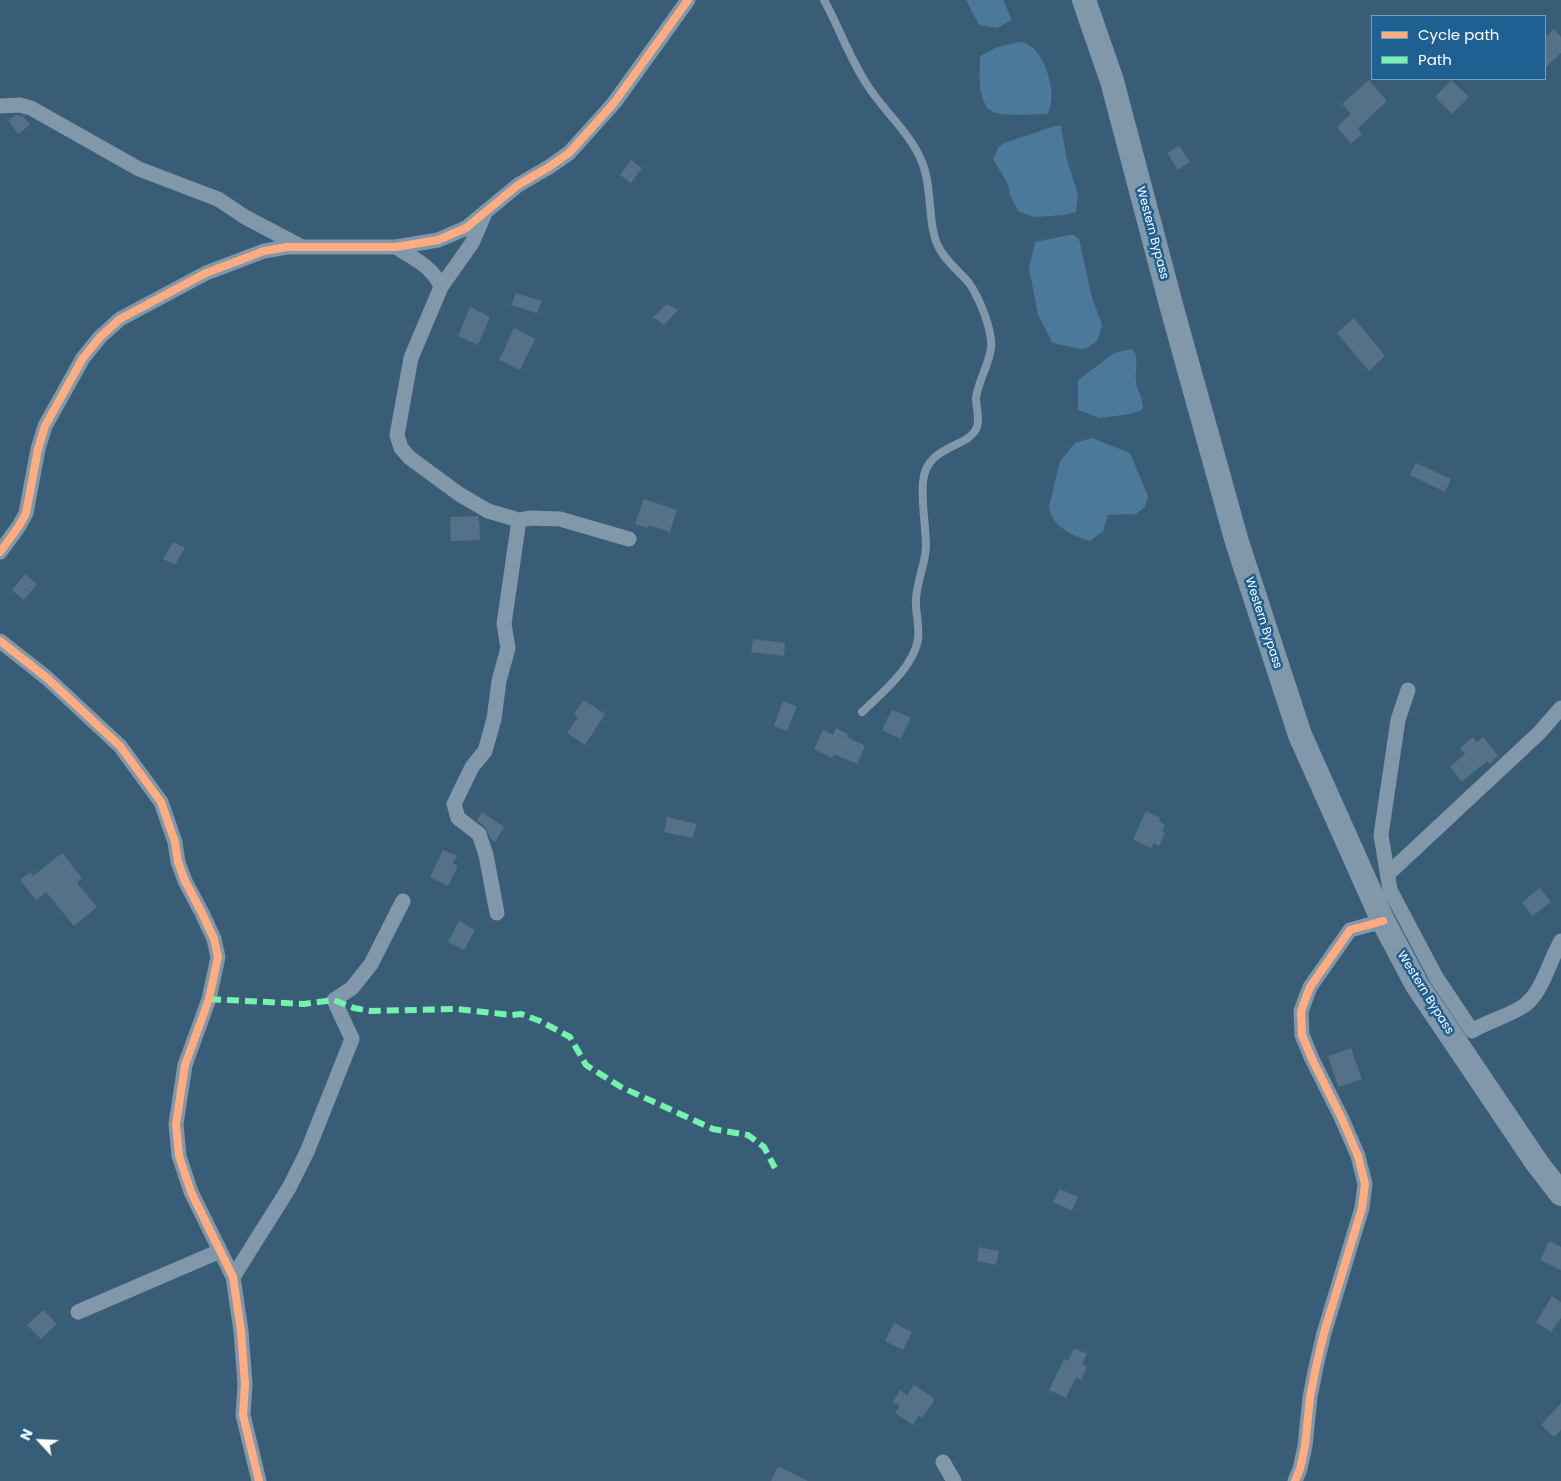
<!DOCTYPE html>
<html>
<head>
<meta charset="utf-8">
<style>
  body { margin:0 }
  #map { position:relative; width:1561px; height:1481px; overflow:hidden; background:#395c77; font-family:Poppins,sans-serif }
  canvas { display:block }
  .legend { position:absolute; left:1371px; top:15px; width:175px; height:65px; box-sizing:border-box; background:#1e6092; border:1px solid #78a0be; margin:0; padding:6px 9px; list-style:none; font-size:15px; color:#fff }
  .legend li { display:flex; align-items:center; gap:10px; height:25px }
  .legend b { width:25px; border:1px solid #78a0be }
  .north { position:absolute; left:15px; top:1416px; width:50px; height:50px; -webkit-text-stroke:4px #1e6092; paint-order:stroke; rotate:295deg; font-size:14px; font-weight:700; line-height:20px; text-align:center; color:#fff }
  .north::after { content:''; display:block; margin:auto; width:18px; height:22px; background:#fff; clip-path:polygon(50% 0,100% 100%,50% 72%,0 100%) }
</style>
</head>
<body>
<div id="map">
<canvas width="1561" height="1481"></canvas>
<ul class="legend">
<li><b style="height:6px;background:#ffac80"></b>Cycle path</li>
<li><b style="height:6px;background:#73f3ae"></b>Path</li>
</ul>
<div class="north">N</div>
</div>
<script>
const ctx = document.querySelector('canvas').getContext('2d');
ctx.lineJoin = 'round';
function fillPath(path, color) {
  ctx.fillStyle = color;
  ctx.fill(path, 'evenodd');
}
function trace(path, color, width, dash) {
  ctx.strokeStyle = color;
  ctx.lineWidth = width;
  ctx.lineCap = dash ? 'butt' : 'round';
  ctx.setLineDash(dash || []);
  ctx.stroke(path);
}
function label(font, color, halo, rows, align = 'center') {
  ctx.font = font + ' Poppins,sans-serif';
  ctx.lineWidth = 5;
  ctx.setLineDash([]);
  ctx.textBaseline = 'middle';
  ctx.strokeStyle = halo;
  ctx.fillStyle = color;
  for (const [text, x, y, turn = 0] of rows) {
    ctx.save();
    ctx.translate(x, y);
    ctx.rotate((+turn || 0) * Math.PI / 180);
    ctx.textAlign = isNaN(turn) ? turn : align;
    if (halo) ctx.strokeText(text, 0, 0);
    ctx.fillText(text, 0, 0);
    ctx.restore();
  }
}
fillPath(new Path2D(`
  M966 0H1003L1012 20 997 28 979 25Z
  M1020 42C1044 43 1060 97 1047 114 1035 114 997 118 988 109 984 104 981 94 980 87 979 77 980 66 980 56L997 47Z
  M1055 126H1061L1067 160 1078 195 1076 212 1064 215 1034 217 1018 211 1010 195 1008 184 993 159 998 148 1004 143Z
  M1069 235H1074L1079 239 1092 298 1102 325 1097 341 1087 348 1081 349 1057 344 1052 342 1038 315 1029 268 1035 242Z
  M1131 349 1135 352C1138 362 1135 372 1136 382 1137 392 1145 400 1142 410L1130 414 1100 418 1078 410V380L1114 353Z
  M1092 438 1130 453 1148 496 1145 507 1136 514 1108 515 1103 531 1090 541C1074 536 1051 527 1049 507L1060 461 1075 443Z`), '#4c789a');
fillPath(new Path2D(`
  M1554 29 1561 37V53L1545 68V38Z
  M1369 80 1387 101 1358 128 1362 134 1351 144 1337 127 1351 114 1342 104Z
  M1451 80 1469 97 1452 114 1435 97Z
  M16 115 23 116 30 125 18 134 8 120Z
  M1179 146 1190 162 1178 170 1167 153Z
  M631 160 642 168 631 183 620 175Z
  M516 293 542 301 537 313 511 305Z
  M667 304 678 310 664 325 653 317Z
  M470 307 490 317 478 345 458 336Z
  M1354 318 1385 356 1369 371 1337 333Z
  M514 328 535 339 520 370 499 360Z
  M1416 463 1451 479 1445 492 1410 475Z
  M644 499 677 510 670 532 649 525 648 528 635 524Z
  M478 516 479 517 480 540 451 541 450 517Z
  M173 542 185 548 175 565 163 559Z
  M25 574 37 584 24 600 12 590Z
  M753 639 785 643 784 656 751 652Z
  M584 700 605 714 585 745 567 733 578 717 574 714Z
  M783 701 797 706 787 731 774 726Z
  M892 710 911 718 901 739 882 730Z
  M836 728 848 734 847 737 865 746 857 764 834 754 832 758 814 749 823 730 833 735Z
  M1473 737 1477 742 1483 737 1498 756 1490 764 1487 761 1462 782 1450 767 1465 754 1460 748Z
  M1146 811 1160 818 1159 821 1165 825 1162 831 1165 833 1159 846 1154 843 1151 848 1133 839Z
  M482 812 504 827 495 842 491 839 485 827 477 820Z
  M667 817 697 824 692 838 664 832Z
  M443 850 457 856 453 863 458 866 448 886 430 877Z
  M62 853 82 878 77 883 97 907 74 926 46 892 36 900 20 880 30 872 33 876Z
  M1540 888 1551 902 1532 916 1522 902Z
  M459 921 475 930 464 950 448 942Z
  M1351 1048 1362 1079 1338 1087 1328 1056Z
  M1059 1189 1078 1197 1072 1211 1053 1202Z
  M1549 1241 1561 1247V1270L1540 1260Z
  M979 1247 999 1251 996 1265 977 1261Z
  M1552 1296 1561 1302V1318L1551 1332 1536 1322Z
  M43 1310 57 1324 41 1339 27 1325Z
  M894 1323 912 1332 903 1350 885 1341Z
  M1074 1348 1087 1354 1082 1364 1087 1367 1081 1380 1076 1377 1066 1398 1049 1390 1064 1359 1068 1361Z
  M914 1385 935 1399 922 1418 919 1416 913 1425 895 1413 900 1406 893 1402 900 1390 907 1395Z
  M1561 1403V1430L1554 1437 1541 1425Z
  M778 1466 808 1481H771Z`), '#557187');
trace(new Path2D(`
  M824 0C839 27 849 57 866 83 883 111 910 132 922 162 933 189 927 222 938 246 945 261 959 271 969 283 979 297 993 331 991 348 989 365 978 381 976 398 976 407 980 418 977 427 969 449 926 444 923 482 921 504 926 525 926 547 925 565 917 581 916 599 915 612 920 626 918 639 914 667 881 694 862 712`), '#8198aa', 8);
trace(new Path2D(`
  M0 106 20 105 31 108 139 169 218 199 245 217 300 246
  M396 247C413 258 433 267 441 287L411 358 397 435 401 448 410 458 459 494 488 511 519 520 531 518 560 519 629 539
  M441 287 472 243 485 213
  M0 552 19 526 26 513 38 449 45 426 83 358 100 337 120 319 206 273 264 251 287 247H396L438 240 466 228 518 185 549 167 569 153 614 103 688 0
  M0 641 47 678 120 746 161 802 175 842 178 862 185 881 202 913 214 939 218 957 209 999 185 1065 176 1124 179 1156 191 1192 233 1277 241 1331 245 1384 243 1415 259 1481
  M1408 690 1398 720 1381 835 1390 890 1436 977 1472 1031C1488 1021 1506 1017 1522 1007 1542 995 1549 961 1561 941
  M1388 874 1539 733 1561 708
  M497 913 486 855 479 834 458 818 454 804 472 767 485 751 494 719 499 681 508 648 504 624 519 520
  M233 1277 289 1188 307 1152 352 1039 334 1000 352 988 371 964 403 901
  M78 1312 220 1251
  M943 1462 954 1481
  M1295 1481 1300 1469 1305 1446 1310 1397 1316 1367 1324 1333 1362 1208 1365 1184 1358 1156 1342 1119 1312 1059 1302 1035 1301 1011 1310 987 1350 930 1383 921`), '#8198aa', 15);
trace(new Path2D(`
  M1084 0 1112 81 1173 312 1237 542 1300 735 1383 921 1417 985 1537 1163 1561 1194`), '#8098a9', 24);
trace(new Path2D(`
  M209 999 304 1004 334 1000 354 1008 370 1011 456 1009 512 1015 521 1014 540 1021 570 1037 586 1065 621 1087 713 1129 748 1135 764 1147 775 1168`), '#73f3ae', 6, [12, 6]);
trace(new Path2D(`
  M0 552 19 526 26 513 38 449 45 426 83 358 100 337 120 319 206 273 264 251 287 247H396L438 240 466 228 518 185 549 167 569 153 614 103 688 0
  M0 641 47 678 120 746 161 802 175 842 178 862 185 881 202 913 214 939 218 957 209 999 185 1065 176 1124 179 1156 191 1192 233 1277 241 1331 245 1384 243 1415 259 1481
  M1295 1481 1300 1469 1305 1446 1310 1397 1316 1367 1324 1333 1362 1208 1365 1184 1358 1156 1342 1119 1312 1059 1302 1035 1301 1011 1310 987 1350 930 1383 921`), '#ffac80', 8);
label('12px', '#fff', '#1e6092', [
  ["Western Bypass",1152,233,75],
  ["Western Bypass",1263,623,72],
  ["Western Bypass",1425,993,58]
]);
</script>
</body>
</html>
